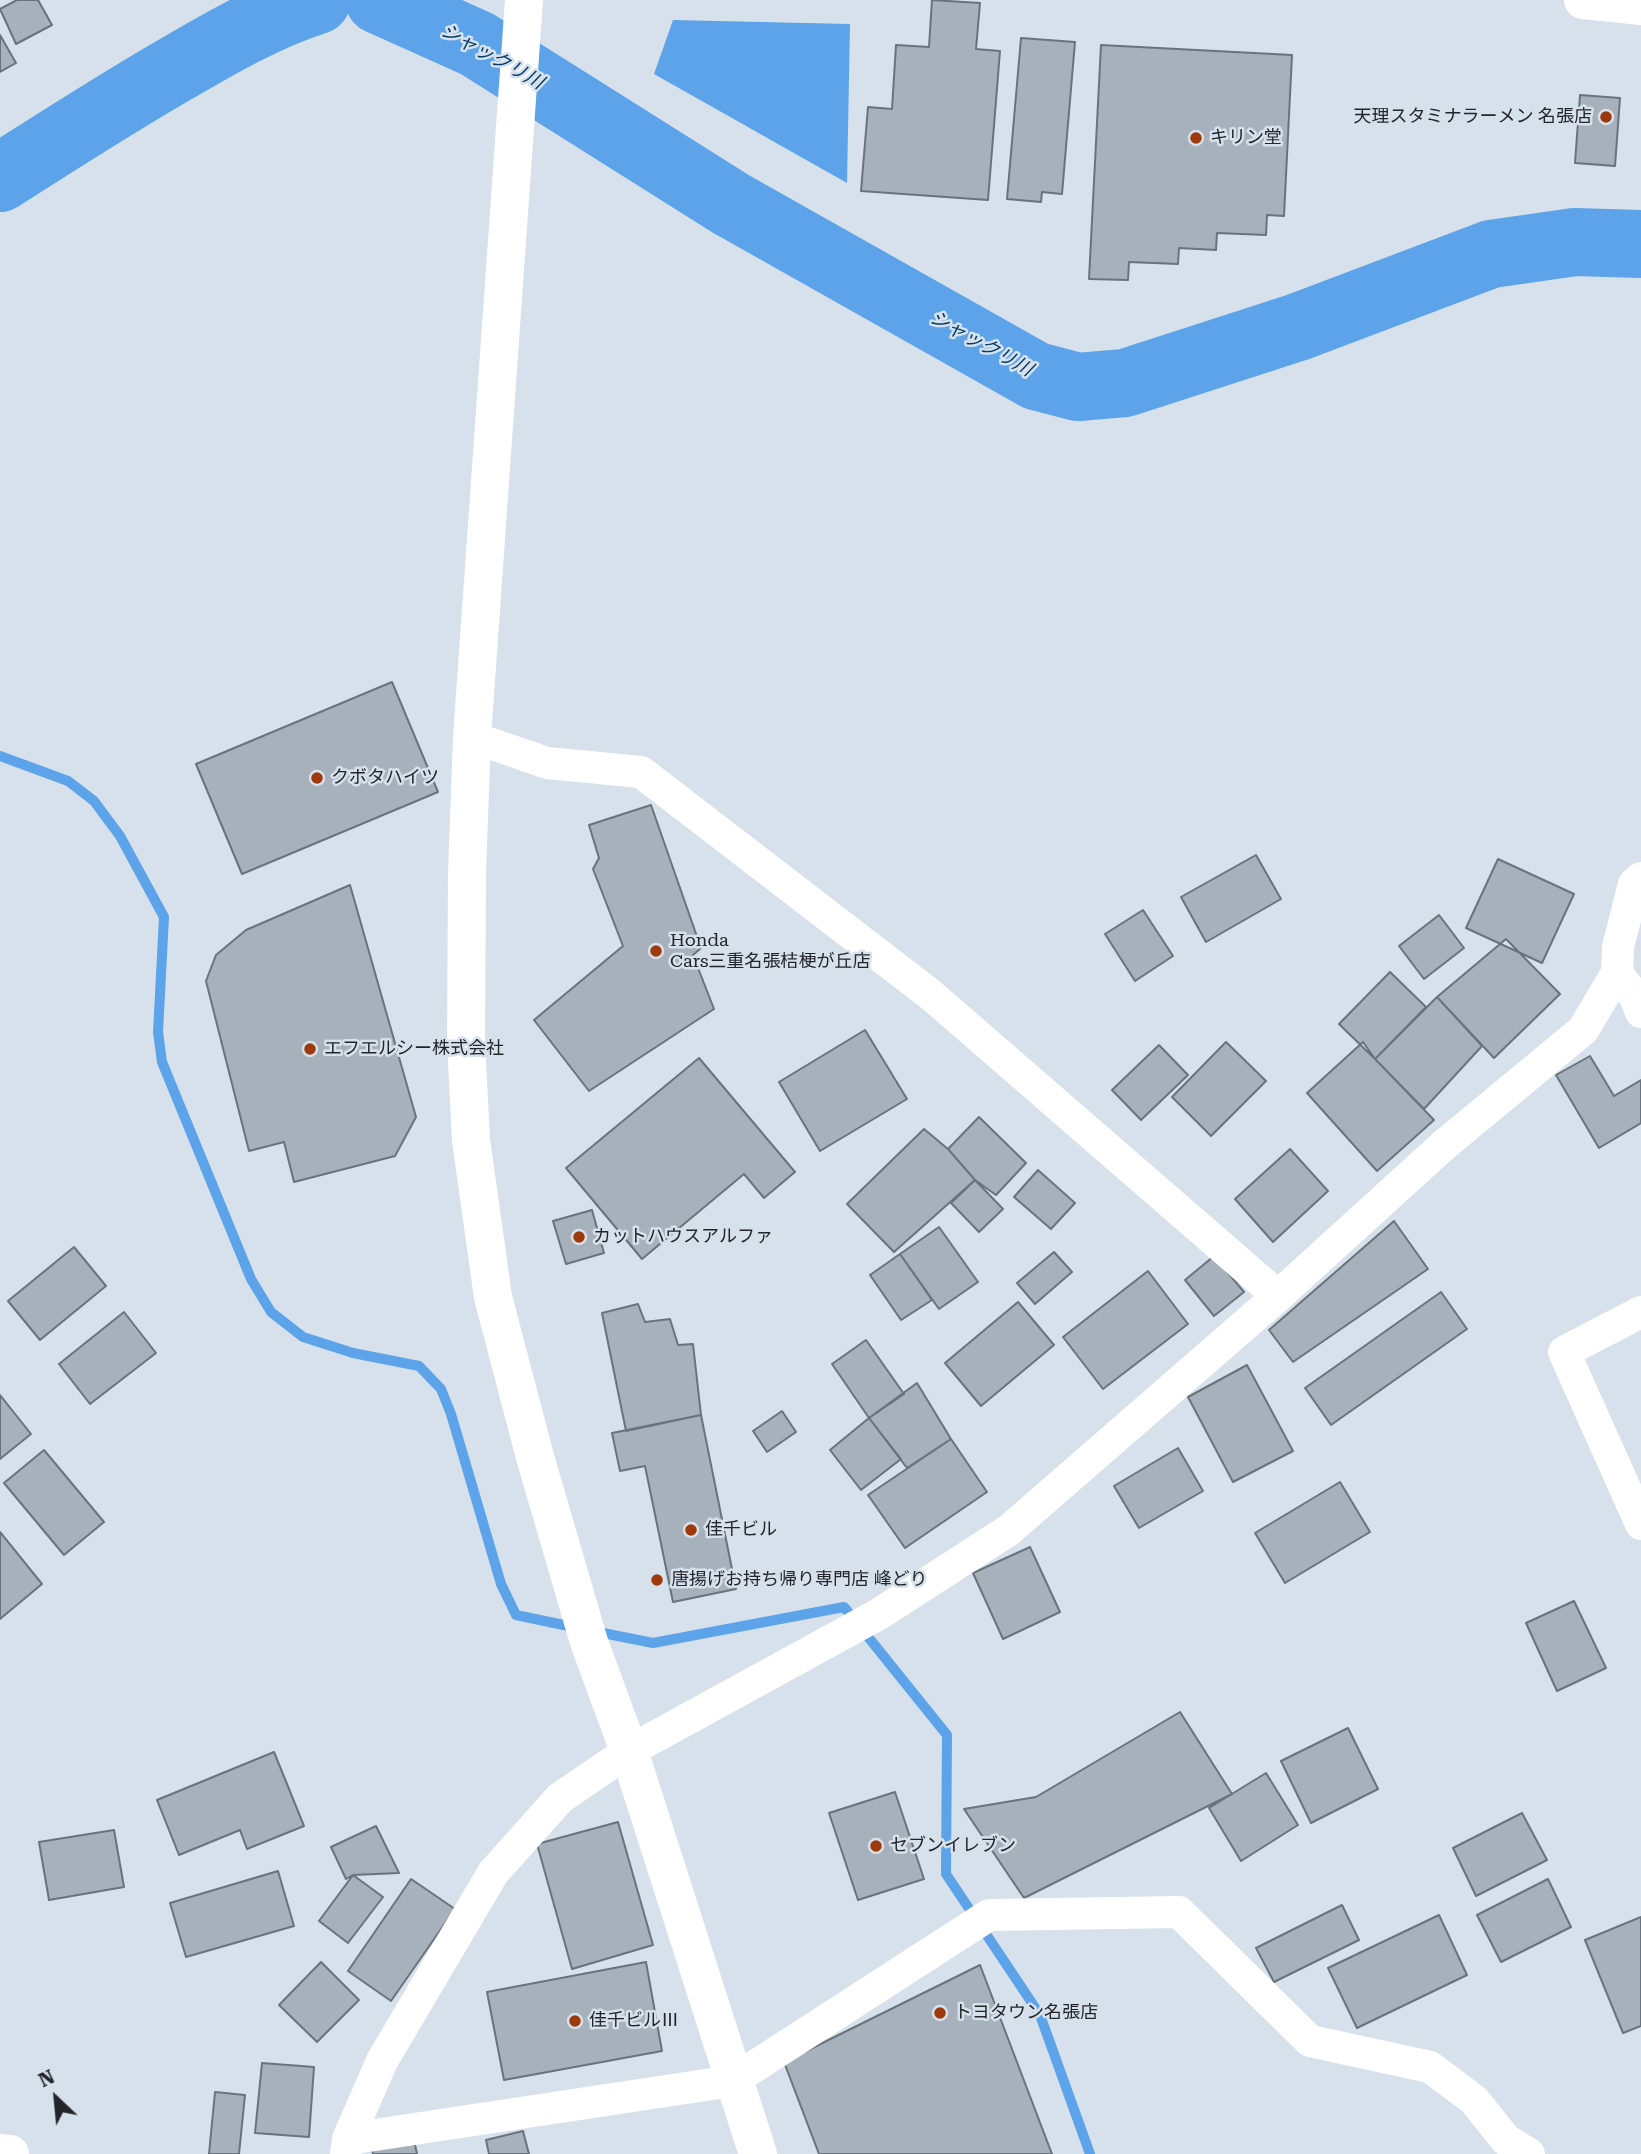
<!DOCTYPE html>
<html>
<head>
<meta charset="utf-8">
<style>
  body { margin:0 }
  #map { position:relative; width:1641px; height:2154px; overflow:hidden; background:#d6e1ec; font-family:"Roboto Serif",serif }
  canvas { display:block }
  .north { position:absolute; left:21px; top:2063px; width:70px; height:70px; -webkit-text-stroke:5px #d6e1ec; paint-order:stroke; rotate:334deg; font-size:19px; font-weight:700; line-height:28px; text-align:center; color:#22262a }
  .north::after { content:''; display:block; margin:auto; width:24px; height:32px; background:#22262a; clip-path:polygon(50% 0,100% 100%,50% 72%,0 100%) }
</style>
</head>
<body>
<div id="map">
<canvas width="1641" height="2154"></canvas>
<div class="north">N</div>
</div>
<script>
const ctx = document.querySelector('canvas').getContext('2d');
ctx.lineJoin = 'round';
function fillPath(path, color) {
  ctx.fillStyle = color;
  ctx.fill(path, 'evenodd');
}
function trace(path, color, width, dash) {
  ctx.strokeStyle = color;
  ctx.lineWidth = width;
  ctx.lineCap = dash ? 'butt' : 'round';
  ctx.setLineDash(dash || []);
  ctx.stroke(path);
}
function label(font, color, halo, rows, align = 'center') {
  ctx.font = font + ' "Roboto Serif","Noto Sans JP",serif';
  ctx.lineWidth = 5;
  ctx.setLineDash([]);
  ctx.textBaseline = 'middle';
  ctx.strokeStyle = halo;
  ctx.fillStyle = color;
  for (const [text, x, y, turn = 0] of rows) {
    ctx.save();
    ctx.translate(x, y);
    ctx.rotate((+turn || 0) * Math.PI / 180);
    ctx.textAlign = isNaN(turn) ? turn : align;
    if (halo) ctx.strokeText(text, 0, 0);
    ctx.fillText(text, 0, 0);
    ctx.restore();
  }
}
fillPath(new Path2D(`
  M673 20 850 24 847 183 654 74Z`), '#5ca3e9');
trace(new Path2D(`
  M0 756 68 781 94 801 120 836 164 917 158 1032 162 1062 251 1279 271 1312 303 1337 353 1353 419 1366 441 1389 451 1414 501 1584 516 1615 578 1628
  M593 1631 653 1643 844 1607 947 1735 946 1874 1040 2015 1090 2154`), '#5ca3e9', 10);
trace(new Path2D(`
  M379 0 477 44 731 204 1036 376 1078 387 1125 383 1298 327 1491 254 1575 242 1641 244
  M0 178C56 142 111 107 169 73 217 45 264 17 317 0`), '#5ca3e9', 68);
const building = new Path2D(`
  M17 0H38L52 25 16 44 0 9Z
  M932 0 980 3 976 49 1000 51 988 200 861 191 868 107 892 109 896 45 929 47Z
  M0 35 16 63 0 72Z
  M1021 38 1075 42 1062 194 1042 192 1041 202 1007 199Z
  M1101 45 1292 55 1284 216 1267 215 1266 235 1217 233 1216 250 1179 248 1178 264 1129 262 1128 280 1089 279Z
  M1580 95 1620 98 1615 166 1575 163Z
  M392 682 438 792 242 874 196 764Z
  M651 805 701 948 693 955 714 1009 589 1091 534 1020 623 946 593 869 599 858 589 825Z
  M1256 855 1281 899 1206 942 1181 897Z
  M1498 859 1574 894 1542 963 1466 928Z
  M350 885 416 1117 395 1156 294 1182 284 1142 249 1151 206 981 216 955 246 930Z
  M1143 910 1173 956 1135 981 1105 934Z
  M1439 915 1464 948 1424 979 1399 946Z
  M1506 939 1560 994 1494 1058 1437 997Z
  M1390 972 1426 1007 1375 1059 1339 1024Z
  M1437 997 1482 1046 1424 1109 1375 1059Z
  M865 1030 907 1099 820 1151 779 1082Z
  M1226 1042 1266 1081 1211 1136 1172 1097Z
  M1363 1042 1375 1059 1434 1120 1377 1171 1307 1093Z
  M1159 1045 1188 1075 1141 1120 1112 1090Z
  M1590 1056 1614 1096 1641 1080V1123L1599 1148 1556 1075Z
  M699 1058 795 1172 764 1198 744 1174 642 1259 566 1168Z
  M979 1117 1026 1163 996 1195 975 1180 948 1149Z
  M924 1129 948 1149 975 1180 894 1252 847 1204Z
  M1290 1149 1328 1191 1273 1242 1235 1199Z
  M1038 1170 1075 1203 1051 1229 1014 1197Z
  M975 1180 1003 1209 979 1232 951 1203Z
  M592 1210 604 1253 566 1264 553 1221Z
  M1394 1221 1428 1269 1293 1362 1269 1330Z
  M939 1227 978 1282 939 1309 900 1254Z
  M74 1247 106 1286 40 1340 8 1301Z
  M1054 1252 1072 1272 1035 1304 1017 1283Z
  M900 1254 932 1300 901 1320 870 1275Z
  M1214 1256 1244 1292 1214 1316 1185 1280Z
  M1148 1271 1188 1324 1103 1389 1063 1337Z
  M1441 1292 1467 1329 1331 1425 1305 1388Z
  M1018 1302 1054 1345 981 1406 945 1363Z
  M638 1304 645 1322 670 1319 678 1345 693 1344 701 1415 626 1431 602 1313Z
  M124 1312 156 1353 90 1404 59 1364Z
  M866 1340 904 1394 869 1418 832 1364Z
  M1247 1365 1293 1451 1233 1482 1188 1397Z
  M917 1383 951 1439 907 1468 869 1418Z
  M0 1395 31 1434 0 1459Z
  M782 1411 796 1432 767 1452 753 1431Z
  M701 1415 736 1589 673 1602 645 1466 620 1471 612 1433Z
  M869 1418 901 1459 861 1490 830 1450Z
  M951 1439 987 1492 905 1548 868 1495Z
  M1178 1448 1203 1491 1139 1528 1114 1486Z
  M44 1450 104 1522 64 1555 4 1483Z
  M1340 1482 1370 1532 1285 1583 1255 1533Z
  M0 1532 42 1584 0 1619Z
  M1030 1547 1060 1612 1003 1639 973 1573Z
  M1574 1601 1606 1668 1557 1691 1526 1623Z
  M1180 1712 1232 1794 1024 1898 964 1809 1036 1797Z
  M1348 1728 1378 1789 1311 1823 1281 1761Z
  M274 1752 304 1826 247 1849 240 1830 179 1855 157 1800Z
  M1266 1773 1298 1825 1241 1861 1209 1808Z
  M895 1792 924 1879 858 1900 829 1813Z
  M1522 1813 1547 1860 1476 1896 1453 1848Z
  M618 1822 653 1945 572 1969 537 1844Z
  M376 1826 399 1873 353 1875 346 1879 331 1847Z
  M114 1830 124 1887 49 1900 39 1842Z
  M278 1871 294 1926 186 1957 170 1903Z
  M353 1875 383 1897 348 1943 319 1921Z
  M411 1879 455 1909 391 2001 348 1971Z
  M1548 1879 1571 1927 1501 1962 1477 1915Z
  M1342 1905 1359 1940 1274 1982 1256 1948Z
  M1439 1915 1467 1975 1357 2028 1328 1968Z
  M1641 1917V2026L1623 2033 1585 1940Z
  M321 1962 359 2000 317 2042 279 2005Z
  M646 1962 662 2051 504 2080 487 1992Z
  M980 1965 1052 2154H819L784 2062Z
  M262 2063 314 2067 309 2137 255 2133Z
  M215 2092 245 2095 239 2154H209Z
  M523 2131 529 2154H489L486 2140Z
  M414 2140 417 2154H373L372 2148Z`);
fillPath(building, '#a7b1bc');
trace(building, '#69737d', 2);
trace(new Path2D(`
  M472 737 547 763 641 772 931 995 1278 1296
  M1641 878 1634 884 1618 947 1617 973 1635 997 1641 1012
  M1641 1312 1564 1352 1641 1524
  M348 2139 732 2081 989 1915 1179 1912 1310 2041 1430 2067 1474 2100 1506 2140 1529 2154
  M346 2154 348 2139 382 2061 493 1873 560 1798 629 1751 879 1614 1009 1530 1278 1296 1444 1145 1583 1030 1617 973`), '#fff', 32);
trace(new Path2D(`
  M524 0 472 737 467 873 466 1042 471 1140 493 1297 535 1457 589 1642 629 1751 758 2154
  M0 2153 10 2154`), '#fff', 38);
trace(new Path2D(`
  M1583 0 1641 6`), '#fff', 38);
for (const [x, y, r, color] of [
  [1606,117,7,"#9e390d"],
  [1196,138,7,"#9e390d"],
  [317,778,7,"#9e390d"],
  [656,951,7,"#9e390d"],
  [310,1049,7,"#9e390d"],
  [579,1237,7,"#9e390d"],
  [691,1530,7,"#9e390d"],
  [657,1580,7,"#9e390d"],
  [876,1846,7,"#9e390d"],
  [940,2013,7,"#9e390d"],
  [575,2021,7,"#9e390d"]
]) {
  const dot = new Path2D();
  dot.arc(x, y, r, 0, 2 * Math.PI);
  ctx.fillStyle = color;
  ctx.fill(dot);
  trace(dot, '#d6e1ec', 2.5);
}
label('18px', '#22262a', '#d6e1ec', [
  ["天理スタミナラーメン 名張店",1592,117,"right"],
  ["キリン堂",1210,138],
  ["クボタハイツ",331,778],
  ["Honda",670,941],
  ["Cars三重名張桔梗が丘店",670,962],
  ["エフエルシー株式会社",324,1049],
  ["カットハウスアルファ",593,1237],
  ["佳千ビル",705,1530],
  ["唐揚げお持ち帰り専門店 峰どり",671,1580],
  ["セブンイレブン",890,1846],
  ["トヨタウン名張店",954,2013],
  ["佳千ビルⅢ",589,2021]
], 'left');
label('italic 19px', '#063c69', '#d6e1ec', [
  ["シャックリ川",492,57,29],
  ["シャックリ川",981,344,29]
]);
</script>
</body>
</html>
